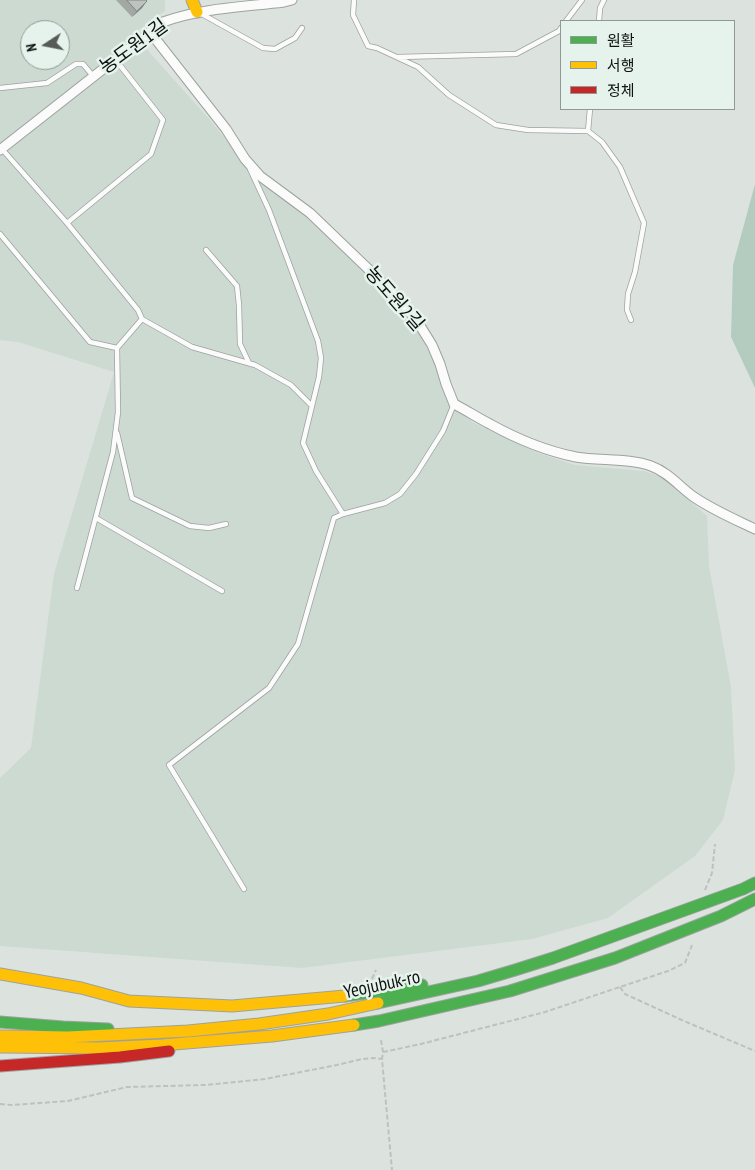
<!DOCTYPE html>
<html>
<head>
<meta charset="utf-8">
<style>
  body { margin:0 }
  #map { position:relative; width:755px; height:1170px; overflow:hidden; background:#dce3df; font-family:"PT Sans Narrow","Noto Sans KR",sans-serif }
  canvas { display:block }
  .legend { position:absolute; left:560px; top:20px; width:175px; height:90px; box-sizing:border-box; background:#e6f3ec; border:1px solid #909994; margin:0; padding:6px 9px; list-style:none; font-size:15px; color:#0e1210 }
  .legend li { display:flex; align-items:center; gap:10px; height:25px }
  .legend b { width:25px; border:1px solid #909994 }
  .north { position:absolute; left:20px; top:20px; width:50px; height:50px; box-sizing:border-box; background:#e6f3ec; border:1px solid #909994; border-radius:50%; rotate:259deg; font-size:14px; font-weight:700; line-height:20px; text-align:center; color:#0e1210 }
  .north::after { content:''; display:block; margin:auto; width:18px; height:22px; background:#565b58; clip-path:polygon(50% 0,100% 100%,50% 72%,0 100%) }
</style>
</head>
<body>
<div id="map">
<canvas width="755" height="1170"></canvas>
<ul class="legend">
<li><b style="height:6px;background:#4caf50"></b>원활</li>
<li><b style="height:6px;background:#ffc107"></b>서행</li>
<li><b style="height:6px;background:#c62828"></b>정체</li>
</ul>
<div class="north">N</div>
</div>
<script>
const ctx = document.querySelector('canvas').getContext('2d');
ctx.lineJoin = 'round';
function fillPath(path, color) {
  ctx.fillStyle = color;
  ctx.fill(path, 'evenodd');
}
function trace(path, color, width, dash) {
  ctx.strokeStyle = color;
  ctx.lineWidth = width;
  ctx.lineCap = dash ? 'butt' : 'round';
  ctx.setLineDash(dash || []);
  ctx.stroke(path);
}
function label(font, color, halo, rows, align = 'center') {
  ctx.font = font + ' "PT Sans Narrow","Noto Sans KR",sans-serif';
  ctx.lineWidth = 5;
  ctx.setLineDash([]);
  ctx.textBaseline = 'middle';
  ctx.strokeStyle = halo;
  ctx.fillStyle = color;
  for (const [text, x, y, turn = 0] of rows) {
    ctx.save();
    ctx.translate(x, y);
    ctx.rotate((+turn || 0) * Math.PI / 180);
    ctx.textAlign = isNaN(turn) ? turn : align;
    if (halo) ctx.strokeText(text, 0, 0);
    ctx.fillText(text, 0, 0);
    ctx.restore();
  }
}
fillPath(new Path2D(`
  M0 0H165V11L133 34 210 120 262 184 309 217 401 309 421 337 442 378 472 422 538 453 575 465 644 471 662 477 707 516 709 566 731 687 735 770 723 820 695 856 608 918 532 939 302 968 0 946V778L31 748 54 574 114 372 18 342 0 340ZM30 30H60V60H30Z`), '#ccdad2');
fillPath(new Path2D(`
  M755 184V388L731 337 733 265Z`), '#b4ccc0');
const lane = new Path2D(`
  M354 0 353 15 368 46 377 48 418 67 449 95 496 125 528 130 588 131 602 142 620 167 644 223 635 272 628 294 627 310 631 320
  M200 13 263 48 275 49 295 38 302 28
  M566 21 582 0
  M599 21 600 8 604 0
  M398 57 516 54 559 31 561 28
  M0 88 47 83 76 64H83L93 76
  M588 131 590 109
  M2 149 67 223 138 310 142 319 192 347 255 365 291 385 312 406
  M250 169 269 210 318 341 321 358 319 377 303 443 316 471 343 514
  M67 223 151 154 163 120 115 59
  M0 234 90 342 117 348 118 412 113 452 77 588
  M206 250 237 286 239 305 240 344 249 363
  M117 348 142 319
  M117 433 132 498 190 526 209 528 226 524
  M96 518 222 591
  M244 889 169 765 269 688 298 644 334 518 343 514 385 503 400 494 416 474 443 431 454 404`);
const street = new Path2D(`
  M150 32 226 129 245 159 260 176 310 213 386 286 404 305 419 324 432 345 440 364 446 384 454 404C466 410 478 418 490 424 517 439 546 451 576 457 599 461 630 458 651 466 668 472 680 487 694 497 713 510 734 519 755 529
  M0 150 163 22C202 8 243 7 284 2L292 0`);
const fast = new Path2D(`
  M345 996 422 985
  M378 1003 478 981 515 970 553 958 743 889 755 883
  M0 1022 63 1027 108 1029
  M354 1025 379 1021 510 991 615 958 721 916 755 899`);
const slow = new Path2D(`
  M192 0 197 12
  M0 974 81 988 129 1001 232 1006 345 996
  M0 1036 68 1037 188 1031 259 1024 328 1014 378 1003
  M0 1047 98 1048 162 1045 272 1036 354 1025`);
const jam = new Path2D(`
  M0 1066 120 1057 169 1051`);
trace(lane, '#9da29f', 6);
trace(street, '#9da29f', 11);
trace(fast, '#9da29f', 13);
trace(slow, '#9da29f', 13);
trace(jam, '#9da29f', 13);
trace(new Path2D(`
  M705 890 712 873 715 844
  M372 979 376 970
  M620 987 625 994 684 1021 755 1051
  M381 1040 383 1052 382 1059 392 1170
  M383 1052 421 1044 545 1012 668 971 685 963 692 945
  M0 1104 12 1105 68 1101 127 1087 205 1085 265 1079 337 1065 362 1059 373 1058 382 1059`), '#bec1bf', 2, [5, 2.5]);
trace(lane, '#fafbfa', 4.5);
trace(street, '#fafbfa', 9);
trace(fast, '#4caf50', 11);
trace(slow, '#ffc107', 11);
trace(jam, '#c62828', 11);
fillPath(new Path2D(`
  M116 0H146L142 8 132 17Z`), '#a3a8a4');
fillPath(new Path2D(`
  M147 1 142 8 132 17 137 11Z`), '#848886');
const building = new Path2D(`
  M127 0H146L147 1 137 11Z`);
fillPath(building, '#bdc3bf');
trace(building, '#848886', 1);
label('19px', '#0e1210', '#e6f3ec', [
  ["농도원1길",134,47,-36],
  ["농도원2길",394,299,49],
  ["Yeojubuk-ro",382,985,-12]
]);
</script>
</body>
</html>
